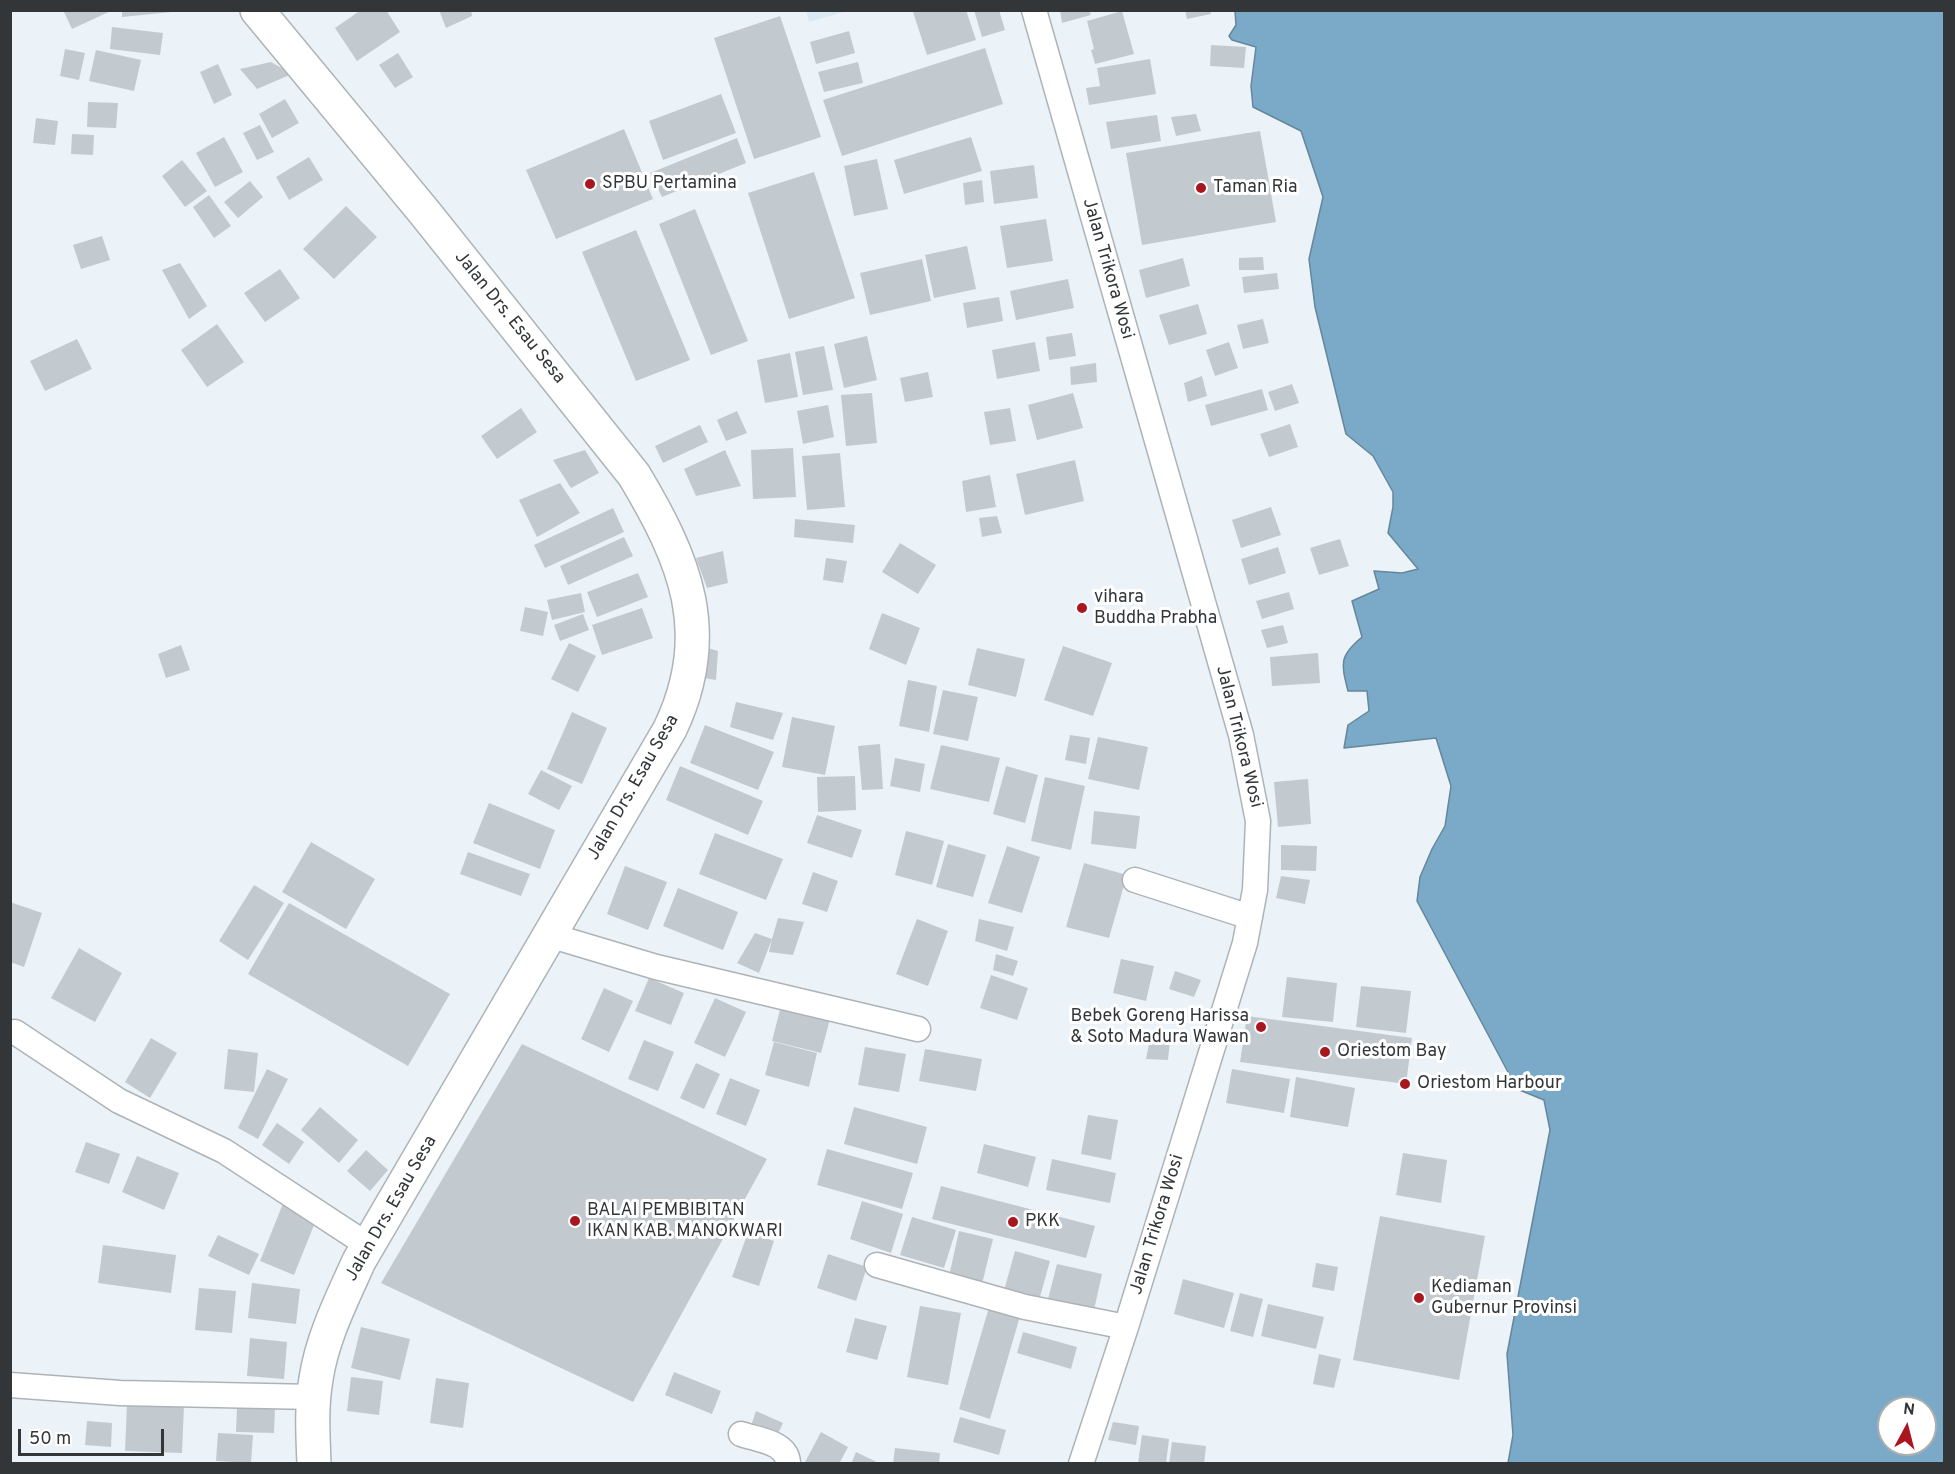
<!DOCTYPE html>
<html>
<head>
<meta charset="utf-8">
<style>
  body { margin:0 }
  #map { position:relative; width:1955px; height:1474px; overflow:hidden; background:#ecf3f8; font-family:Overpass,sans-serif }
  canvas { display:block }
  .frame { position:absolute; inset:0; border:12px solid #333638; pointer-events:none }
  .north { position:absolute; left:1877px; top:1396px; width:60px; height:60px; box-sizing:border-box; background:#fff; border:2px solid #adafaf; border-radius:50%; rotate:7deg; font-size:16px; font-weight:700; line-height:24px; text-align:center; color:#333638 }
  .north::after { content:''; display:block; margin:auto; width:21px; height:27px; background:#aa1620; clip-path:polygon(50% 0,100% 100%,50% 72%,0 100%) }
  .scale { position:absolute; left:18px; top:1429px; width:146px; height:27px; box-sizing:border-box; border:3px solid #333638; border-top:0; padding-left:8px; font-size:18px; line-height:21px; white-space:nowrap; color:#333638; -webkit-text-stroke:4px #fff; paint-order:stroke }
</style>
</head>
<body>
<div id="map">
<canvas width="1955" height="1474"></canvas>
<div class="frame"></div>
<div class="north">N</div>
<div class="scale">50 m</div>
</div>
<script>
const ctx = document.querySelector('canvas').getContext('2d');
ctx.lineJoin = 'round';
function fillPath(path, color) {
  ctx.fillStyle = color;
  ctx.fill(path, 'evenodd');
}
function trace(path, color, width, dash) {
  ctx.strokeStyle = color;
  ctx.lineWidth = width;
  ctx.lineCap = dash ? 'butt' : 'round';
  ctx.setLineDash(dash || []);
  ctx.stroke(path);
}
function label(font, color, halo, rows, align = 'center') {
  ctx.font = font + ' Overpass,sans-serif';
  ctx.lineWidth = 6;
  ctx.setLineDash([]);
  ctx.textBaseline = 'middle';
  ctx.strokeStyle = halo;
  ctx.fillStyle = color;
  for (const [text, x, y, turn = 0] of rows) {
    ctx.save();
    ctx.translate(x, y);
    ctx.rotate((+turn || 0) * Math.PI / 180);
    ctx.textAlign = isNaN(turn) ? turn : align;
    if (halo) ctx.strokeText(text, 0, 0);
    ctx.fillText(text, 0, 0);
    ctx.restore();
  }
}
fillPath(new Path2D(`
  M806 10H847V11L809 22Z`), '#dae8f1');
const water = new Path2D(`
  M1235 11H1944V1463H1508L1513 1435 1507 1354 1550 1130 1544 1100 1517 1089 1417 901 1420 877 1432 849 1445 826 1451 786 1436 738 1344 748 1348 725 1369 711 1367 691H1348C1341 663 1339 656 1362 637L1352 601 1379 589 1374 571 1402 573 1418 569 1388 533 1393 507V492L1373 456 1346 434 1315 307 1309 259 1323 197 1301 131 1253 107 1251 86 1256 47 1232 40 1229 36 1236 25ZM1889 1408H1925V1444H1889Z`);
fillPath(water, '#7aaac7');
trace(water, '#65879c', 1.5);
fillPath(new Path2D(`
  M63 10H113L72 29Z
  M122 10H172V12L122 17Z
  M361 10H386L400 32 357 61 335 28Z
  M439 10H471L472 16 446 28Z
  M918 10H966L976 40 927 55 913 12Z
  M974 10H999L1005 30 982 37Z
  M1060 10H1089L1091 15 1062 23Z
  M1185 10H1210L1211 14 1187 19Z
  M1122 11 1134 54 1095 64 1091 50 1094 49 1087 21Z
  M780 16 821 137 754 159 714 38Z
  M112 27 163 33 160 55 110 49Z
  M849 31 855 53 816 64 810 42Z
  M1211 45 1246 47 1244 68 1210 66Z
  M985 48 1003 104 842 156 823 100Z
  M65 49 85 53 79 80 60 76Z
  M96 50 141 60 134 91 89 81Z
  M398 53 413 77 395 88 379 65Z
  M1150 59 1156 94 1089 105 1086 88 1100 86 1097 68Z
  M271 62 292 74 257 89 240 69Z
  M858 62 863 83 824 92 818 72Z
  M218 64 232 95 214 104 200 72Z
  M721 94 736 133 663 160 649 121Z
  M285 99 299 123 272 138 259 114Z
  M88 102 118 103 116 128 87 127Z
  M1196 114 1201 131 1176 136 1171 117Z
  M1157 115 1161 141 1111 149 1106 122Z
  M36 118 58 121 55 145 33 143Z
  M260 125 274 152 257 160 243 133Z
  M624 129 653 199 556 239 526 170Z
  M1260 131 1276 222 1142 245 1126 153Z
  M72 134 94 135 93 155 71 154Z
  M224 137 243 172 215 187 196 153Z
  M971 137 982 171 904 194 894 160Z
  M737 138 746 163 662 197 650 173Z
  M309 157 323 180 289 200 276 177Z
  M877 159 888 209 854 216 844 166Z
  M182 160 207 191 185 207 162 176Z
  M1034 165 1038 198 994 204 990 171Z
  M814 172 855 298 789 319 748 193Z
  M982 180 984 202 965 205 963 183Z
  M250 181 263 197 238 218 224 202Z
  M209 195 231 226 214 238 193 207Z
  M346 206 377 237 334 279 303 249Z
  M695 209 748 341 711 355 659 224Z
  M1046 219 1053 261 1007 268 1000 226Z
  M636 230 690 360 636 381 582 252Z
  M102 236 110 260 81 269 73 245Z
  M967 246 976 289 934 298 925 255Z
  M1263 257 1264 270H1239V258Z
  M1183 258 1190 286 1146 298 1139 270Z
  M922 259 931 301 870 315 860 273Z
  M180 263 207 306 189 319 162 270Z
  M280 269 300 298 265 322 244 293Z
  M1277 273 1279 289 1244 293 1242 277Z
  M1068 279 1074 308 1016 320 1010 291Z
  M999 297 1003 321 967 328 963 303Z
  M1198 304 1207 334 1169 345 1159 315Z
  M1263 319 1269 343 1243 349 1237 325Z
  M217 324 244 362 207 387 181 350Z
  M1072 333 1076 356 1049 360 1046 337Z
  M867 336 877 380 844 388 834 344Z
  M77 339 92 369 45 391 30 361Z
  M1035 342 1040 371 997 379 992 350Z
  M1229 342 1238 368 1215 376 1206 350Z
  M824 346 833 390 803 395 795 352Z
  M790 353 798 397 765 403 757 360Z
  M1096 363 1097 382 1071 385 1070 367Z
  M928 372 933 397 905 402 900 378Z
  M1202 376 1207 396 1188 402 1184 383Z
  M1292 384 1299 403 1275 411 1268 392Z
  M1262 389 1268 410 1211 426 1205 405Z
  M872 393 877 443 846 446 841 395Z
  M1073 393 1083 428 1037 440 1028 405Z
  M828 405 834 437 803 444 797 411Z
  M521 408 537 432 497 459 481 436Z
  M1010 408 1016 441 990 445 984 412Z
  M737 411 747 433 726 441 717 420Z
  M1290 424 1298 447 1269 457 1260 434Z
  M700 425 708 442 663 463 655 446Z
  M793 448 796 497 753 499 751 450Z
  M585 450 599 473 571 488 553 460Z
  M725 450 741 486 696 496 684 469Z
  M840 453 845 507 807 510 802 456Z
  M1075 460 1084 501 1025 515 1016 474Z
  M990 475 996 507 966 512 962 481Z
  M560 483 580 513 537 537 519 500Z
  M1271 507 1281 535 1241 548 1232 520Z
  M613 508 624 532 545 568 534 545Z
  M997 516 1002 533 982 537 979 518Z
  M795 519 855 525 853 543 794 537Z
  M624 537 633 556 568 585 560 566Z
  M1340 539 1349 566 1319 575 1310 548Z
  M900 543 936 565 918 594 882 572Z
  M1278 547 1286 573 1249 585 1241 559Z
  M723 551 728 583 707 588 696 558Z
  M826 558 847 561 843 583 823 580Z
  M638 573 648 597 597 617 587 592Z
  M1289 592 1294 609 1262 619 1256 601Z
  M581 593 585 612 552 620 547 600Z
  M525 607 548 612 543 636 520 631Z
  M642 608 653 638 602 655 592 625Z
  M882 613 920 628 906 665 869 649Z
  M583 614 589 630 560 641 554 625Z
  M1283 625 1288 643 1267 648 1261 630Z
  M569 643 596 656 578 692 551 679Z
  M181 645 190 670 166 678 158 654Z
  M1063 646 1112 663 1093 716 1044 700Z
  M704 647 718 651 716 680 704 678Z
  M977 648 1025 659 1016 697 968 685Z
  M1318 653 1320 683 1272 686 1270 657Z
  M908 680 937 686 929 732 899 726Z
  M943 690 978 697 968 741 933 734Z
  M736 702 783 713 773 740 730 727Z
  M572 712 607 728 582 784 547 769Z
  M792 717 835 726 825 775 782 767Z
  M705 725 774 752 758 790 690 763Z
  M1070 735 1090 738 1086 764 1065 760Z
  M1098 737 1148 747 1139 790 1088 779Z
  M880 744 883 789 862 790 858 746Z
  M941 745 1000 758 989 802 930 789Z
  M895 758 925 764 920 792 890 786Z
  M680 766 763 801 748 835 666 800Z
  M1006 766 1038 775 1025 823 993 814Z
  M541 770 572 786 559 810 528 794Z
  M855 776 856 810 818 812 817 777Z
  M1045 777 1085 786 1071 850 1031 841Z
  M1308 779 1311 824 1278 827 1274 782Z
  M489 803 555 830 540 869 473 843Z
  M1094 811 1140 816 1136 849 1091 844Z
  M817 815 862 830 852 858 807 843Z
  M906 831 944 841 932 885 895 875Z
  M715 833 783 859 766 900 699 874Z
  M311 842 375 879 346 929 282 892Z
  M948 844 986 855 973 897 936 887Z
  M1281 845 1317 846 1316 871 1281 870Z
  M1007 846 1040 857 1022 913 988 903Z
  M468 852 530 874 521 896 460 874Z
  M1084 863 1127 875 1109 938 1066 927Z
  M625 866 667 882 648 930 607 914Z
  M813 872 838 881 827 912 802 904Z
  M1281 876 1310 880 1305 904 1276 898Z
  M254 885 284 903 248 960 219 941Z
  M678 888 738 912 723 950 663 926Z
  M10 902 42 913 24 967 10 962Z
  M289 903 450 994 408 1066 248 974Z
  M778 918 804 922 793 955 769 952 772 939 759 973 737 963 755 933 772 939Z
  M917 919 948 931 928 986 896 974Z
  M979 919 1014 927 1007 951 975 941Z
  M79 948 122 973 95 1022 51 998Z
  M996 954 1018 961 1013 976 993 970Z
  M1121 959 1154 966 1146 1001 1113 993Z
  M1175 971 1201 980 1194 997 1169 989Z
  M991 975 1028 988 1017 1020 980 1008Z
  M1287 977 1337 983 1333 1022 1282 1017Z
  M649 978 684 993 671 1025 635 1011Z
  M1361 986 1411 991 1406 1033 1356 1027Z
  M604 988 633 1001 609 1052 581 1039Z
  M715 998 746 1012 725 1057 694 1043Z
  M782 1002 831 1015 821 1053 772 1041Z
  M1247 1016 1412 1038 1406 1084 1240 1062Z
  M151 1038 177 1053 150 1098 125 1082Z
  M1150 1039 1170 1041 1168 1060 1146 1059Z
  M644 1040 674 1052 658 1091 628 1079Z
  M774 1042 817 1053 809 1087 765 1075Z
  M522 1044 767 1159 633 1402 381 1283Z
  M865 1047 906 1054 899 1092 858 1085Z
  M228 1049 258 1053 254 1092 224 1089Z
  M925 1049 982 1059 976 1091 919 1081Z
  M696 1063 720 1074 704 1109 680 1098Z
  M267 1069 288 1079 258 1139 238 1128Z
  M1232 1069 1290 1079 1284 1113 1226 1103Z
  M1296 1077 1355 1088 1348 1127 1290 1117Z
  M730 1078 760 1090 746 1126 716 1114Z
  M320 1107 358 1140 339 1163 301 1130Z
  M854 1107 927 1127 917 1164 844 1144Z
  M1088 1115 1118 1120 1111 1160 1081 1154Z
  M277 1123 304 1142 289 1164 262 1145Z
  M86 1142 120 1154 109 1184 75 1172Z
  M984 1144 1036 1157 1028 1187 977 1173Z
  M827 1149 913 1173 902 1209 817 1185Z
  M366 1150 388 1170 370 1191 347 1171Z
  M1403 1153 1447 1160 1441 1203 1396 1195Z
  M137 1156 179 1173 164 1210 122 1192Z
  M1052 1159 1116 1173 1110 1203 1046 1190Z
  M941 1186 1095 1226 1086 1258 932 1219Z
  M284 1201 318 1215 294 1275 260 1261Z
  M862 1201 903 1214 891 1253 850 1239Z
  M1380 1216 1485 1236 1459 1380 1353 1360Z
  M912 1217 956 1230 944 1268 900 1255Z
  M959 1231 993 1239 982 1284 949 1276Z
  M748 1232 774 1241 759 1286 732 1277Z
  M218 1235 259 1254 249 1275 208 1256Z
  M103 1245 176 1255 171 1293 98 1283Z
  M1015 1251 1050 1261 1038 1304 1003 1294Z
  M828 1254 867 1267 856 1301 817 1288Z
  M1316 1263 1338 1267 1334 1291 1312 1287Z
  M1057 1264 1102 1274 1094 1310 1048 1299Z
  M1183 1279 1234 1293 1224 1328 1174 1314Z
  M252 1283 300 1289 296 1324 248 1318Z
  M199 1288 236 1291 232 1333 195 1330Z
  M1240 1293 1263 1299 1253 1337 1230 1331Z
  M990 1304 1021 1313 990 1419 959 1409Z
  M1268 1304 1324 1317 1316 1349 1261 1336Z
  M920 1306 961 1313 948 1385 907 1377Z
  M855 1318 887 1326 877 1360 846 1352Z
  M361 1327 410 1339 400 1380 351 1368Z
  M1023 1332 1077 1347 1071 1369 1017 1353Z
  M250 1338 287 1342 284 1379 247 1376Z
  M1319 1354 1341 1359 1334 1388 1313 1384Z
  M674 1372 721 1391 712 1414 665 1395Z
  M351 1377 383 1381 379 1415 347 1411Z
  M436 1378 469 1383 463 1428 430 1423Z
  M127 1404 184 1405 182 1453 125 1451Z
  M237 1407 275 1408 274 1433 236 1432Z
  M756 1411 783 1423 775 1440 750 1429Z
  M960 1417 1006 1430 999 1455 953 1442Z
  M87 1421 112 1423 111 1447 85 1445Z
  M1113 1422 1139 1426 1136 1445 1108 1440Z
  M821 1432 848 1447 839 1464H804Z
  M218 1433 253 1435 251 1463 216 1461Z
  M1142 1435 1169 1439 1166 1464 1138 1463Z
  M1172 1442 1206 1446 1204 1464H1169Z
  M895 1448 940 1453 939 1464H893Z
  M856 1452 881 1464H851Z`), '#c3cacf');
const minor = new Path2D(`
  M1034 10 1241 735 1258 821 1255 890 1245 943 1126 1327 1081 1464
  M1135 880 1250 917
  M549 935 656 967 918 1029
  M15 1032 119 1101 224 1151 369 1246
  M877 1265 1025 1307 1126 1327
  M10 1385 120 1393 314 1397
  M741 1434C758 1440 788 1442 788 1464`);
const highway = new Path2D(`
  M257 10 425 213 634 475C685 560 716 633 670 729L359 1261C342 1299 322 1338 316 1379 311 1407 313 1436 314 1464`);
trace(minor, '#adb4b8', 27);
trace(highway, '#adb4b8', 36);
trace(minor, '#fff', 24);
trace(highway, '#fff', 33);
for (const [x, y, r, color] of [
  [590,184,6,"#aa1620"],
  [1201,188,6,"#aa1620"],
  [1082,608,6,"#aa1620"],
  [1261,1027,6,"#aa1620"],
  [1325,1052,6,"#aa1620"],
  [1405,1084,6,"#aa1620"],
  [575,1221,6,"#aa1620"],
  [1013,1222,6,"#aa1620"],
  [1419,1298,6,"#aa1620"]
]) {
  const dot = new Path2D();
  dot.arc(x, y, r, 0, 2 * Math.PI);
  ctx.fillStyle = color;
  ctx.fill(dot);
  trace(dot, '#fff', 2);
}
label('18px', '#333638', '#fff', [
  ["SPBU Pertamina",602,184],
  ["Taman Ria",1213,188],
  ["vihara",1094,598],
  ["Buddha Prabha",1094,619],
  ["Bebek Goreng Harissa",1249,1017,"right"],
  ["& Soto Madura Wawan",1249,1038,"right"],
  ["Oriestom Bay",1337,1052],
  ["Oriestom Harbour",1417,1084],
  ["BALAI PEMBIBITAN",587,1211],
  ["IKAN KAB. MANOKWARI",587,1232],
  ["PKK",1025,1222],
  ["Kediaman",1431,1288],
  ["Gubernur Provinsi",1431,1309]
], 'left');
label('18px', '#333638', '#fff', [
  ["Jalan Trikora Wosi",1107,269,74],
  ["Jalan Drs. Esau Sesa",509,318,51],
  ["Jalan Trikora Wosi",1238,737,76],
  ["Jalan Drs. Esau Sesa",634,788,-60],
  ["Jalan Drs. Esau Sesa",392,1209,-60],
  ["Jalan Trikora Wosi",1158,1225,-73]
]);
</script>
</body>
</html>
